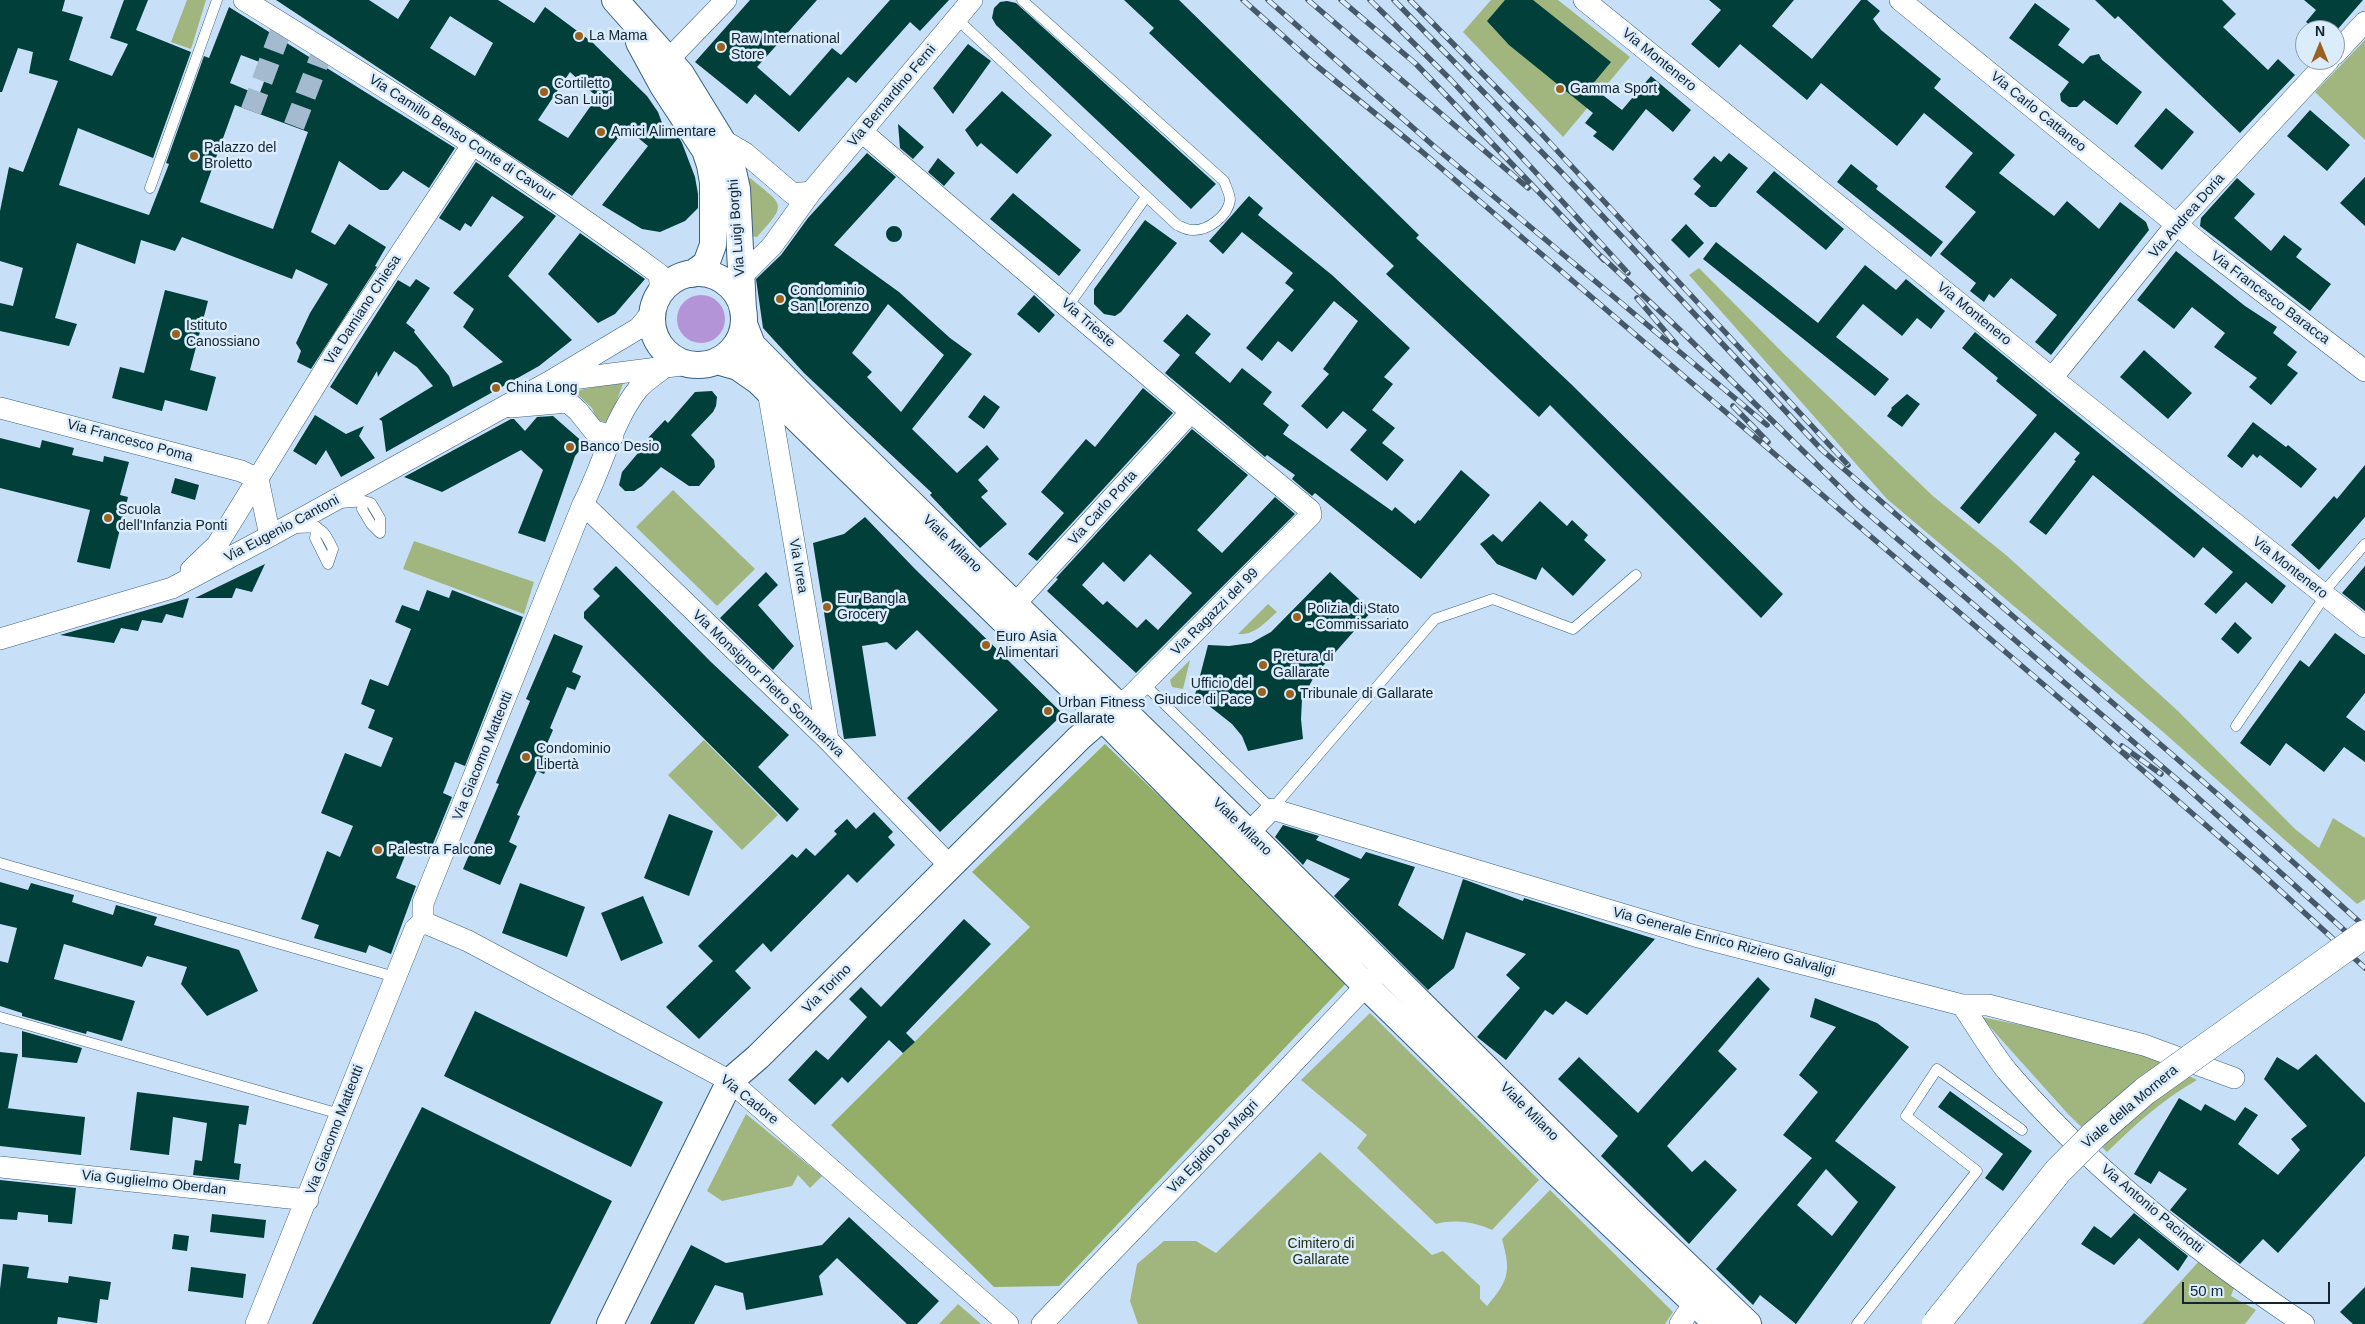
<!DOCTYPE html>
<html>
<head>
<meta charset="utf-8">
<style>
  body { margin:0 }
  #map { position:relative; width:2365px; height:1324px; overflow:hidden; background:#c7e0f7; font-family:Arial,sans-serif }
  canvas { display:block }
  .north { position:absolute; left:2295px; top:20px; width:50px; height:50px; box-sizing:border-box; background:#dbecfc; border:1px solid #8b9cab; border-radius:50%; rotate:0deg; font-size:14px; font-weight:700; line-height:20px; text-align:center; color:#122331 }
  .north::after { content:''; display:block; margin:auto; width:18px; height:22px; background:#9b621f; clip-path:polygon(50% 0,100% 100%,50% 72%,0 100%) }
  .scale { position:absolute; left:2182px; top:1282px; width:148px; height:22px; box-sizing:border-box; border:2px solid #122331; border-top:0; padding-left:6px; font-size:15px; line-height:18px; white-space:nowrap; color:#122331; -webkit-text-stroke:4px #dbecfc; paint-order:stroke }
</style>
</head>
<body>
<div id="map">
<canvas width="2365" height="1324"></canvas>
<div class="north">N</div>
<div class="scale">50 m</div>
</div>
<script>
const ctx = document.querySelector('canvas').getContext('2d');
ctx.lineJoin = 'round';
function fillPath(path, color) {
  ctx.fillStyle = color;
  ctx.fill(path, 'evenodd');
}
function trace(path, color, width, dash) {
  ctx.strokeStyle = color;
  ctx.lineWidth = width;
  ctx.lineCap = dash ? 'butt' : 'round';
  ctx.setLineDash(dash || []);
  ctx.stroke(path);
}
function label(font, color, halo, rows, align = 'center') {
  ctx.font = font + ' Arial,sans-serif';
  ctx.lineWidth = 5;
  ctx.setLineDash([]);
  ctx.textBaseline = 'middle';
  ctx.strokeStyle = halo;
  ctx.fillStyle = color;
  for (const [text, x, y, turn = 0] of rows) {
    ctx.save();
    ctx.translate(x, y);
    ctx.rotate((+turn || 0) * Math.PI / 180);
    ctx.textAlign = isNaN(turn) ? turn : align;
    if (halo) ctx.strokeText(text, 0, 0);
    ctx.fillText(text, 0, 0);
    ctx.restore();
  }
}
fillPath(new Path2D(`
  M187 0H206L191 49 171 42Z
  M1491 0H1558L1630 57 1563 137 1463 32Z
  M2365 40V140L2315 92Z
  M750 178C784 206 788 203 757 237L751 236 745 182Z
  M1699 268 1784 354 1934 497 2006 555 2178 711 2295 829 2319 848 2333 818 2365 838V899L2357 904 2162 731 1887 499 1689 275Z
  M624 381 610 419 605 422 597 420 592 408 577 394 580 390Z
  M673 490 755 569 717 606 636 527Z
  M414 541 534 582 524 614 403 569Z
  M1268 604 1277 612C1264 623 1256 635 1238 634Z
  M1190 660 1183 689 1172 687 1170 680Z
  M704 740 778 815 742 850 668 775Z
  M1370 1013 1539 1180 1492 1230C1474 1222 1456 1219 1436 1224L1357 1148 1367 1135 1301 1080Z
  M1981 1017 2116 1044 2141 1052 2197 1080C2163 1099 2135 1125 2107 1152L2068 1114Z
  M746 1114 822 1176 810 1188 798 1175 792 1186 722 1201 707 1191Z
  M1320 1152 1432 1255 1443 1251 1480 1286V1299L1487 1306C1509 1280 1511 1272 1502 1239L1550 1190 1673 1312 1665 1324H1138L1130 1301 1137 1264 1164 1241H1196L1216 1253Z
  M2201 1259 2235 1285 2231 1296 2256 1310 2245 1324H2142Z
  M958 1304 981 1324H939Z`), '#a1b67e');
fillPath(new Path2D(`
  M1105 744 1350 979 1059 1286 994 1287 831 1125 1030 927 972 872Z`), '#94ae68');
fillPath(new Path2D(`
  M677 319a24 24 0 1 1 48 0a24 24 0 1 1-48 0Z`), '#b395d7');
fillPath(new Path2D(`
  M0 0H65L62 11 83 17 69 60 112 76 128 44 110 38 124 0H148L136 30 191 52 153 158 78 128 59 185 149 215 169 164 166 163 204 56 209 58 229 7 455 148 429 188 403 171 388 190H380L339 161 311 232 335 245 349 224 386 247 375 266 377 267 311 369 297 362 301 351 296 343 310 313 328 284 296 269 292 279 182 237 175 251 141 240 135 264 77 243 55 318 77 324 69 346 0 331V303L13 306 23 268 0 261V211L9 167 23 172 58 81 29 73 33 52 18 48 2 92H0ZM241 55 270 66 259 95 230 83ZM235 105 308 132 273 229 200 202Z
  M276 0H369L398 19 410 0H498L534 23 545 7 592 42 647 96 658 112 668 139 677 134 682 143 695 177 698 194V208L685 221 660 232 642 229 602 205 648 146 626 128 572 196ZM450 16 493 43 475 76 430 48ZM570 72 597 97 568 138 538 120Z
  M750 0H817L757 67 790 96 832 48 841 55 890 0H949L920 31 910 22 856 83 848 77 799 132 755 94 747 104 695 62Z
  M1124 0H1179L1419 235 1416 238 1571 384 1783 594 1761 618 1550 405 1539 417 1386 274 1394 266 1149 33 1154 28Z
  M1505 0H1533L1611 62 1591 86 1622 110 1651 76 1691 110 1673 132 1646 109 1613 151 1593 136 1597 132 1585 123 1593 113 1509 45 1487 21Z
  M1709 0H1794L1772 26 1812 59 1861 0H1867L1880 11 1873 19 1881 30 1941 79 1934 88 2015 155 1999 173 2054 216 2067 201 2099 229 2120 202 2146 222 2149 230 2051 355 2035 342 2057 315 2011 278 1994 298 1989 294 1984 302 1970 291 1976 283 1940 254 1976 212 1945 187 1973 153 1924 113 1897 146 1821 83 1807 100 1740 44 1719 68 1691 44 1721 10Z
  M2095 0H2222L2236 14 2223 27 2268 70 2278 59 2295 75 2240 133 2118 16 2115 19Z
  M2304 0H2363L2337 30H2316L2306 22 2316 10Z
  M1007 1 1016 3 1216 184 1191 209 996 25 992 18 994 8 1000 2Z
  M2035 3 2070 29 2058 45 2083 64 2090 56 2099 54 2102 60 2142 92 2117 125 2084 100 2077 107H2069L2061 101 2060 94 2069 82 2009 38Z
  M968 44 991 61 953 114 933 88Z
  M1002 91 1052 135 1017 174 981 143 977 147 965 130Z
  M2166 108 2194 132 2162 170 2134 146Z
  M2310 110 2350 145 2327 171 2287 136Z
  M898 124 924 147 913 159 900 148Z
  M867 153 896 177 834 245 899 292 950 338 972 354 912 429 957 473 987 445 999 459 978 480 988 491 981 497 1007 524 980 548 930 495 932 493 804 373 763 328 756 279 781 255 808 218ZM888 304 944 355 901 412 867 377 872 372 852 353Z
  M1729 153 1748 168 1716 207H1710L1694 194 1701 186 1693 179 1714 156 1721 162Z
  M938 158 955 173 944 186 928 172Z
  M476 162 556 216 508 276 572 340 539 366 386 452 382 421 379 419 433 386 417 367 394 351 378 377 377 371 357 405 330 387 398 280 410 287 416 279 430 288 406 323 415 330 414 332 449 376 453 387 503 362 463 327 474 309 453 293 524 217 492 196 471 227 465 223 460 231 439 218Z
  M1851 164 1878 186 1876 189 1943 242 1931 257 1837 182Z
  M1774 171 1844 229 1826 250 1756 192Z
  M2365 177V226L2340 203Z
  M2237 178 2255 194 2234 218 2271 251 2284 235 2302 249 2296 257 2331 284 2310 311 2200 226 2201 218Z
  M1013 193 1081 250 1059 276 990 219Z
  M1249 196 1263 208 1258 215 1332 275 1410 348 1384 377 1393 384 1372 410 1395 428 1382 443 1404 460 1387 481 1350 450 1367 430 1343 411 1327 429 1301 406 1329 374 1323 369 1358 321 1334 301 1292 352 1278 341 1262 361 1246 348 1294 290 1285 283 1293 273 1242 232 1223 254 1209 241Z
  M1145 220 1177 243 1121 312 1115 316 1104 314 1094 304V289Z
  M1686 224 1704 243 1689 258 1671 240Z
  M886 234a8 8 0 1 1 16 0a8 8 0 1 1-16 0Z
  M580 233 645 279 615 314 598 323 548 274Z
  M1716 242 1818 323 1865 265 1896 290 1906 279 1945 311 1931 329 1917 318 1902 336 1863 304 1836 337 1889 379 1875 396 1703 259Z
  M2176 251 2245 306 2277 327 2273 333 2297 352 2287 365 2298 373 2271 405 2249 387 2257 378 2214 347 2225 333 2192 307 2174 329 2137 300Z
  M165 290 208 301 190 370 216 377 207 411 165 400 162 411 112 398 120 367 144 373Z
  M1034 295 1055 315 1039 333 1017 314Z
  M1187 314 1211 334 1195 353 1230 383 1242 368 1272 392 1263 404 1289 425 1283 434 1392 511 1395 507 1415 524 1418 520 1420 521 1461 470 1490 495 1421 579 1315 493 1312 496 1292 479 1295 475 1267 455 1265 457 1165 373 1180 355 1163 341Z
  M1975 332 2286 586 2272 604 2246 582 2216 614 2204 604 2233 572 2203 547 2194 558 2093 475 2046 535 2029 522 2076 461 2074 460 2080 453 2055 432 1979 524 1960 508 2037 415 1996 381 1998 378 1962 348Z
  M2144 350 2192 393 2168 419 2120 377Z
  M1143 388 1173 413 1037 561 1028 554 1064 513 1041 492 1086 439 1095 447Z
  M712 391 717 397 716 406 713 412 691 435 714 460 715 467 699 486H689L661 467 642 486 634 491H625L619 485 622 472 649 440 648 438 665 420 668 423 695 392Z
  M1907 394 1920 404 1902 427 1887 416 1892 409 1891 408Z
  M984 395 1000 407 984 429 968 417Z
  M315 415 346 434 364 426 359 436 375 458 341 477 326 450 316 465 293 451Z
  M553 416 585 444 575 456 545 542 518 533 543 470 521 450 442 492 404 477 511 419H514L525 431 537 417Z
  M2253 422 2286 447 2288 445 2317 469 2301 488 2260 455 2257 458 2253 454 2242 468 2227 456Z
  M1192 429 1248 475 1197 530 1222 553 1275 497 1295 514 1136 673 1047 591 1058 579 1056 578ZM1150 554 1192 593 1158 630 1146 619 1137 628 1107 601 1103 605 1082 585 1103 562 1124 582Z
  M0 438 40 448 42 440 74 448 72 455 103 462 104 456 129 462 120 495 128 497 110 569 77 562 90 510 0 488Z
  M2365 465V517L2319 570 2291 545 2334 496 2337 499Z
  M175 478 199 485 195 500 171 493Z
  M1540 501 1567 526 1572 520 1588 535 1584 540 1606 560 1573 596 1542 567 1536 580 1497 564 1480 544 1493 534 1502 542Z
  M865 517 915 569 1063 714 940 832 907 798 998 710 917 630 896 650 887 642 862 646 876 736 844 739 813 543 844 534Z
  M265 564 252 592 236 588 232 598H195Z
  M616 566 711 662 789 735 758 767 799 809 787 822 584 618V612L600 596 593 589Z
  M2365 566V611L2342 593Z
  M766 572 778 585 758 605 794 646 773 670 720 618Z
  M1330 572 1372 611 1315 675 1302 699 1301 719 1303 739 1248 751 1242 736 1232 724 1208 705 1194 699 1208 645 1229 646 1251 643 1271 632Z
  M427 590 449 598 452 590 523 617 465 766 455 762 443 793 452 797 428 856 408 848 396 878 416 886 391 954 369 945 366 953 314 938 319 925 301 919 327 851 340 857 353 826 321 813 345 753 381 767 393 738 368 728 375 710 361 704 370 679 388 686 411 629 395 622 402 605 419 611Z
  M189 598 183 618 166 614 162 623 142 620 138 631 121 628 114 643 60 635Z
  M2235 622 2252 638 2238 654 2221 639Z
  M2335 633 2365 655V693L2346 717 2365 731V762L2344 747 2324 772 2286 743 2270 766 2240 743 2300 660 2309 667Z
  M554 634 583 646 572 672 581 676 575 690 567 687 550 728 553 730 542 755 551 759 544 774 537 771 517 815 520 816 509 842 517 846 500 885 463 869 499 784 496 783 530 701 526 699Z
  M874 812 893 832 888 837 895 845 857 883 848 874 771 952 763 943 735 971 751 988 699 1039 666 1007 713 961 698 946 792 854 797 858 806 848 815 856 837 834 834 831 847 819 856 829Z
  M669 814 713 831 689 896 644 878Z
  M1283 825 1319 836 1316 840 1361 859 1366 852 1415 867 1398 905 1443 940 1463 879 1523 901 1524 898 1655 939 1587 1015 1566 1001 1553 1015 1545 1010 1506 1060 1477 1037 1520 988 1506 975 1526 954 1466 932 1454 968 1428 990 1334 896 1350 879 1307 859 1303 865 1275 837Z
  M0 882 28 890 31 883 74 895 72 902 113 915 116 905 157 917 154 925 239 950 258 991 207 1016 181 984 187 967 147 956 142 967 64 944 54 979 135 1001 122 1041 87 1031 86 1034 22 1016V1013L0 1006V961L8 963 17 928 0 924Z
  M520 883 585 907 567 957 502 933Z
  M643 896 663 943 621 961 601 913Z
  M964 919 991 944 906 1033 915 1042 903 1053 889 1040 848 1083 842 1077 815 1105 788 1080 816 1050 828 1060 867 1017 849 999 861 987 881 1007Z
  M1758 977 1770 989 1718 1051 1737 1069 1667 1146 1692 1172 1705 1160 1737 1190 1689 1244 1601 1156 1618 1136 1558 1079 1579 1057 1638 1113Z
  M1815 998 1877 1023 1909 1047 1835 1141 1896 1187 1796 1324 1760 1295 1753 1305 1716 1269 1812 1158 1783 1135 1818 1092 1799 1075 1836 1027 1810 1017ZM1826 1169 1858 1202 1832 1236 1797 1205Z
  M475 1011 663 1102 631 1167 444 1076Z
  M22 1031 82 1048 77 1063 22 1057Z
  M0 1052 18 1054 8 1108H6L85 1117 81 1155 0 1146Z
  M2316 1054 2365 1103V1156L2278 1253 2263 1239 2240 1264 2170 1210 2187 1189 2159 1171 2151 1184 2134 1174 2179 1098 2201 1111 2205 1104 2235 1121 2245 1107 2258 1115 2238 1144 2278 1175 2300 1150 2291 1139 2307 1126 2264 1079 2277 1057 2298 1070Z
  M1950 1091 2032 1151 2003 1191 1985 1178 2003 1154 1938 1107Z
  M137 1092 249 1106 246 1125 239 1124 234 1163 241 1164 239 1180 193 1175 195 1160 202 1161 207 1123 173 1117 169 1155 130 1150Z
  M422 1107 612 1201 550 1324H312Z
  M0 1180 76 1188 72 1224 48 1222V1215L18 1212 17 1220 0 1219Z
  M2134 1213 2188 1256 2178 1271 2139 1238 2114 1265 2081 1244 2094 1226 2111 1238Z
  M212 1214 266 1220 264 1238 210 1232Z
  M849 1217 939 1301 917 1324H907L837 1258 819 1276 823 1295 746 1310 743 1293 715 1285 694 1324H650L691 1245 726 1263 822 1245Z
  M174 1234 189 1236 187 1251 172 1249Z
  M3 1264 29 1267 27 1278 68 1283 69 1276 111 1282 108 1300 100 1299 97 1323 58 1317 57 1324H0V1289Z
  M191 1267 246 1274 243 1298 188 1291Z
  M2365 1287V1324H2353L2340 1312Z`), '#003f3a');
trace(new Path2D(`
  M251 111 283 25
  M294 126 323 50`), '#a3bacf', 21, [21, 11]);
const service = new Path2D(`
  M957 19 1177 225C1182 227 1187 230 1192 230 1208 231 1228 216 1230 200 1230 194 1226 187 1224 181L1022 0
  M150 188 217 0
  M1068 306 1146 197
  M364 501 362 509 371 524 380 533
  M340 503 364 501 371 503 380 518V533
  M317 527 315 538 328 564
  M295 528C320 526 322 526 333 549L328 564
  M2322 594 2365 544
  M1144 684 1272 809 1435 619 1493 599 1573 629 1636 575
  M2236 726 2325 596
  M0 863 395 977
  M0 1017 340 1114
  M1857 1324 1977 1171 1906 1116 1937 1069 2022 1130`);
const minor = new Path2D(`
  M244 0C385 87 526 175 659 274L661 292
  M1584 0 2052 378 2365 627
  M1900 0 2203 246 2365 371
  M2335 54 2365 22
  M653 55 668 60 726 0
  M862 132 1191 412 1310 510 1311 515 1130 697 1116 705
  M721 139 745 153 793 194 811 192
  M741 277 772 246 811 192 972 0
  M2052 378 2176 225 2329 60
  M556 381 689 364
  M768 391 828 740
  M511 407 568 402 578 411 594 431 613 436
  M0 408 241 471 258 479
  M258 479 270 536
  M583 504 828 740 950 866
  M191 570 217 545 345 337 473 144
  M1015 604 1191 412
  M0 639 172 588 270 536 549 382 639 328 653 311
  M1239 843 1272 809 1695 936 1962 1005H1988L2144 1045 2234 1078
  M423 922 468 941 730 1081 1008 1324
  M423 922V903L583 504C602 468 613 420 638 389 645 381 656 374 665 367
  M1962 1005C1977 1027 1991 1051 2007 1071 2092 1170 2196 1252 2304 1324
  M0 1167 308 1200
  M256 1324 415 929 423 922
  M1042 1324 1262 1096 1376 975
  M1680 1324 1702 1291`);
const tertiary = new Path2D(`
  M615 0 681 74 721 139 731 162 737 189 743 310
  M639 42 663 86 705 150 710 165 713 182V245L706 264 692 274
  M652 319a46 46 0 1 1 92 0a46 46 0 1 1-92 0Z
  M744 324 752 345 838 432 1249 833 1635 1216 1748 1324
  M717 361 738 367 758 381 1081 696 1366 986 1555 1171 1717 1324
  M610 1324 730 1081 758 1057 1079 738 1116 706`);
trace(service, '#386081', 11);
trace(minor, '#386081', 22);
trace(tertiary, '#386081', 28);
trace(service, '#fff', 10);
trace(minor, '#fff', 21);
trace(tertiary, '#fff', 26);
const rail = new Path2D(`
  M1243 0 1312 62 1420 150 2086 721 2262 874 2365 968
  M1268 0 1436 148 1767 425
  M1308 0 1528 188
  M1341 0 1416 64 1604 260
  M1370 0 1451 80 1628 273
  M1394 0 1564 175 1822 450 2222 798 2365 927
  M1410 0 1539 131 1848 465
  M1601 256 1680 330 1859 506 2187 788 2365 949
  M1637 298 1676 344
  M1733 406 1768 442
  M2122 746 2161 774`);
trace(rail, '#46596a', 5.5);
trace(rail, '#dbecfc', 4, [11]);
const secondaryBridge = new Path2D(`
  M1936 1324 2058 1171 2094 1135 2145 1091 2365 934`);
trace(secondaryBridge, '#386081', 29, []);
trace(secondaryBridge, '#fff', 28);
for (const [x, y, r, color] of [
  [579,36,5,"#9b621f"],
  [721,47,5,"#9b621f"],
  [1560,89,5,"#9b621f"],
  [544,92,5,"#9b621f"],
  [601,132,5,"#9b621f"],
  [194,156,5,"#9b621f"],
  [780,299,5,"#9b621f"],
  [176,334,5,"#9b621f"],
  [496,388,5,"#9b621f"],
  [570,447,5,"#9b621f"],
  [108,518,5,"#9b621f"],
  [827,607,5,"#9b621f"],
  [1297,617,5,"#9b621f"],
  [986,645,5,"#9b621f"],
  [1263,665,5,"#9b621f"],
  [1262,692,5,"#9b621f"],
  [1290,694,5,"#9b621f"],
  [1048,711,5,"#9b621f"],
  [526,757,5,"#9b621f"],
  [378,850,5,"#9b621f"]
]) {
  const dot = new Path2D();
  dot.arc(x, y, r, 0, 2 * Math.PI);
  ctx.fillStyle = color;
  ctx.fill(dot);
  trace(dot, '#dbecfc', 2);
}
label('14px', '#122331', '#dbecfc', [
  ["La Mama",589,36],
  ["Raw International",731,39],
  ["Store",731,55],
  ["Cortiletto",554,84],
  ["San Luigi",554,100],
  ["Gamma Sport",1570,89],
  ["Amici Alimentare",611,132],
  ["Palazzo del",204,148],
  ["Broletto",204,164],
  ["Condominio",790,291],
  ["San Lorenzo",790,307],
  ["Istituto",186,326],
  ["Canossiano",186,342],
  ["China Long",506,388],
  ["Banco Desio",580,447],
  ["Scuola",118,510],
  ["dell'Infanzia Ponti",118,526],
  ["Eur Bangla",837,599],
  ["Grocery",837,615],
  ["Polizia di Stato",1307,609],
  ["- Commissariato",1307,625],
  ["Euro Asia",996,637],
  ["Alimentari",996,653],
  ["Pretura di",1273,657],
  ["Gallarate",1273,673],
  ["Ufficio del",1252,684,"right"],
  ["Giudice di Pace",1252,700,"right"],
  ["Tribunale di Gallarate",1300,694],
  ["Urban Fitness",1058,703],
  ["Gallarate",1058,719],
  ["Condominio",536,749],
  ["Libertà",536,765],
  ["Palestra Falcone",388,850]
], 'left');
label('14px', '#122331', '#dbecfc', [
  ["Via Montenero",1659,60,39],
  ["Via Bernardino Ferni",892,96,-50],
  ["Via Carlo Cattaneo",2038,112,39],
  ["Via Camillo Benso Conte di Cavour",462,138,33],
  ["Via Andrea Doria",2187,216,-49],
  ["Via Luigi Borghi",737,228,-94],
  ["Via Francesco Baracca",2270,298,37],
  ["Via Damiano Chiesa",363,310,-57],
  ["Via Montenero",1974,314,39],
  ["Via Trieste",1088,323,41],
  ["Via Francesco Poma",130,441,15],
  ["Via Carlo Porta",1103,508,-48],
  ["Via Eugenio Cantoni",282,529,-28],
  ["Viale Milano",952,544,44],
  ["Via Ivrea",798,566,80],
  ["Via Montenero",2290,568,38],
  ["Via Ragazzi del 99",1215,612,-45],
  ["Via Monsignor Pietro Sommariva",768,684,44],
  ["Via Giacomo Matteotti",483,756,-68],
  ["Viale Milano",1242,827,44],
  ["Via Generale Enrico Riziero Galvaligi",1724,942,15],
  ["Via Torino",827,989,-45],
  ["Via Cadore",749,1100,39],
  ["Viale della Mornera",2130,1107,-40],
  ["Viale Milano",1529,1112,45],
  ["Via Giacomo Matteotti",335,1130,-69],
  ["Via Egidio De Magri",1213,1147,-46],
  ["Via Guglielmo Oberdan",154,1183,6],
  ["Via Antonio Pacinotti",2152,1209,40]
]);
label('14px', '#232e0f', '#dbecfc', [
  ["Cimitero di",1321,1244],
  ["Gallarate",1321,1260]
]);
</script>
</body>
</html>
